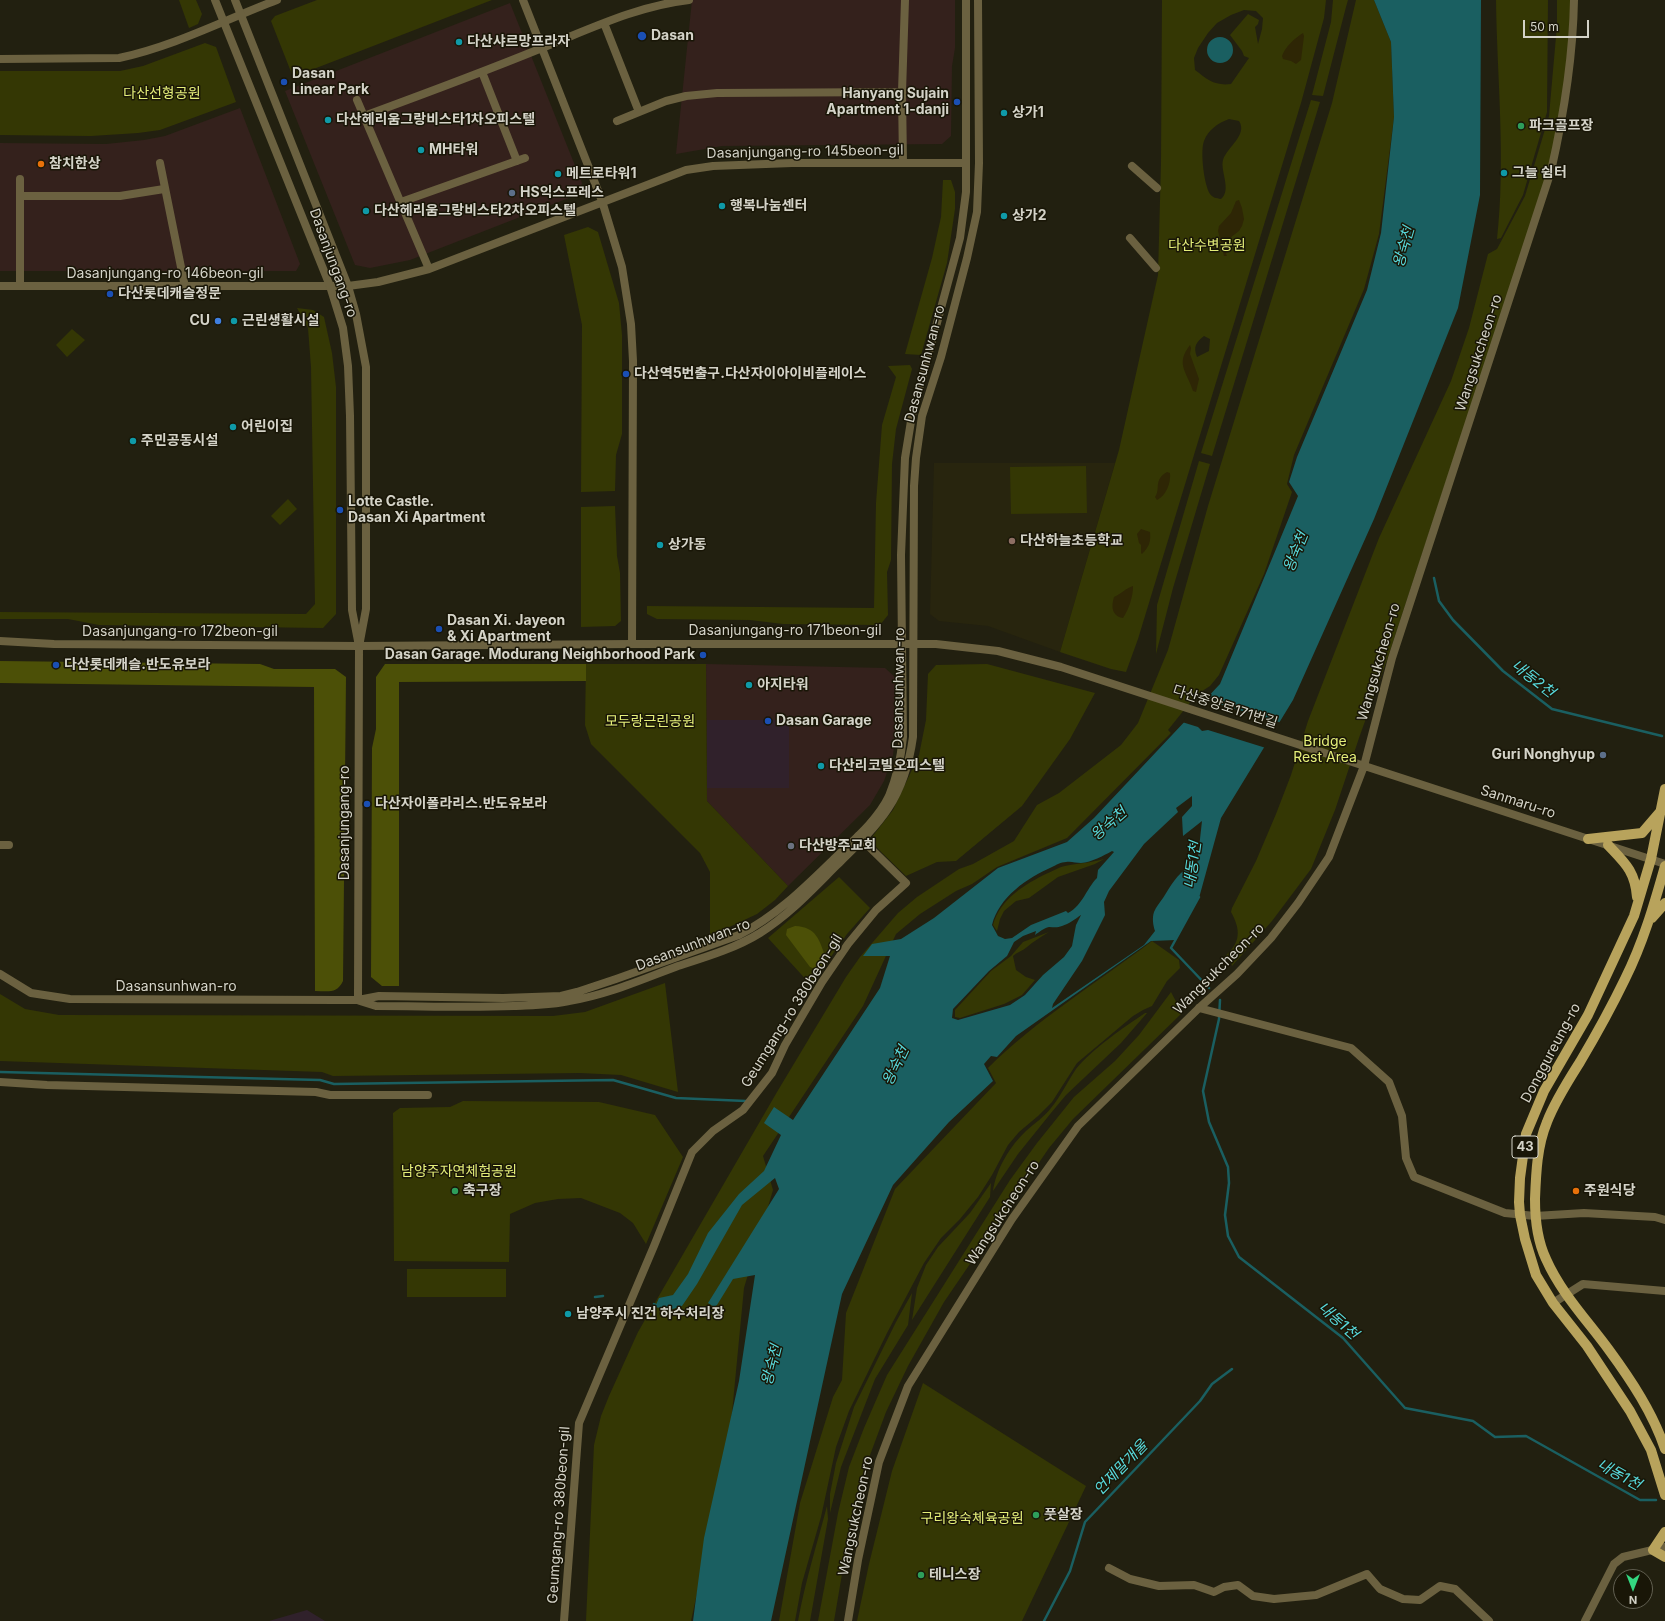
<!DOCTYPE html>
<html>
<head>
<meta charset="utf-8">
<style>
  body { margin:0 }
  #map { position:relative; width:1665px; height:1621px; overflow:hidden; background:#222010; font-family:Inter,sans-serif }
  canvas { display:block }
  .north { position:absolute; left:1613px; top:1569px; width:40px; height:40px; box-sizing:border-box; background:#191607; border:1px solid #646254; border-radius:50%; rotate:180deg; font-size:11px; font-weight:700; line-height:16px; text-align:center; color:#d4d3c8 }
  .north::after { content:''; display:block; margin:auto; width:14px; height:18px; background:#34d881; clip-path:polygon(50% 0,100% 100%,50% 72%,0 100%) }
  .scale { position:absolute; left:1523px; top:20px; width:66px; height:18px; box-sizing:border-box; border:2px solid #d4d3c8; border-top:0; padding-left:5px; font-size:12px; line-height:14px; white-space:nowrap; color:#d4d3c8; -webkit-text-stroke:3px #191607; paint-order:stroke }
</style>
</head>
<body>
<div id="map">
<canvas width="1665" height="1621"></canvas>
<div class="north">N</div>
<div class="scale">50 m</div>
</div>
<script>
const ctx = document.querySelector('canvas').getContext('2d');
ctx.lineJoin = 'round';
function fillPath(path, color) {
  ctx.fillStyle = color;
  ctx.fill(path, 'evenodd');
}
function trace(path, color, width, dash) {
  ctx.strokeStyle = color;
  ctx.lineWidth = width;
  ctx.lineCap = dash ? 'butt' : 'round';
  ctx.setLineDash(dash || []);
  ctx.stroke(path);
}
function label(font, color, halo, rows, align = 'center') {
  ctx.font = font + ' Inter,"Noto Sans KR",sans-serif';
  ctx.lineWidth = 3;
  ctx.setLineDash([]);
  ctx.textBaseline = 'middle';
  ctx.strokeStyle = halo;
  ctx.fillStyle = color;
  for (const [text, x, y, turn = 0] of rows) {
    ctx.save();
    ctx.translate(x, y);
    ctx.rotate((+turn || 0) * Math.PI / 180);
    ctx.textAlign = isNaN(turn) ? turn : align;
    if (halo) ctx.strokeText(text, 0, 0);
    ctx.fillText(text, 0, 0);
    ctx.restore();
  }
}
fillPath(new Path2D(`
  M692 0H955V48L952 66 951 136 942 144 722 146 676 154Z
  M510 3 582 183 579 194 410 260 370 268 355 265 285 91Z
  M240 108 300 264 296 271H0V143L106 144 144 140 165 136Z
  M706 664 885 668 896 678 895 737 893 755 884 781 870 805 788 886 707 801Z`), '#34211c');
fillPath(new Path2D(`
  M707 720H789V788H707Z
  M307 1610 325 1621H269Z`), '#30212b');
fillPath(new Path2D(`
  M934 463H1115L1060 652 988 626 939 621 930 614Z`), '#28250e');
fillPath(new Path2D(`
  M179 0H196L202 14 198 24 189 28Z
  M317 0H492L293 77 271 21 275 16Z
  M1162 0H1326L1324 18 1301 103 1138 639 1126 672 1111 669 1060 652 1119 450 1158 275 1161 163ZM1244 10 1256 11 1263 18 1262 29 1258 44 1255 27 1258 24 1259 20 1248 14 1230 35 1242 51 1244 56 1249 58 1258 45 1231 84C1215 86 1208 80 1195 70L1194 58 1198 48 1208 33 1217 23 1231 15ZM1229 119 1239 121C1248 135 1227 147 1223 160 1220 171 1232 190 1221 199 1216 198 1213 198 1210 194 1204 185 1200 151 1204 141 1208 130 1218 123 1229 119ZM1204 336 1210 339 1209 351 1197 357C1193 347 1196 342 1204 336Z
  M1333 0H1348L1346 7 1323 96 1312 95 1331 22Z
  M1356 0H1374L1391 42 1394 117 1379 234 1364 289 1294 455 1287 484 1292 492 1264 574 1219 675 1210 686 1196 695 1168 730 1171 733 1067 838 997 867 972 884 956 891 920 914 896 934 863 1006 763 1156 773 1190 744 1288 729 1444 691 1621H586L594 1445 601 1416 609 1396 638 1332 777 1092 846 977 860 957 898 913 917 897 959 869 973 864 1014 841 1037 805 1059 793 1121 745 1138 723 1168 650 1208 506 1332 103Z
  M1496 0H1548L1547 112 1523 195 1501 238 1497 239C1506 160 1497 79 1496 0Z
  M1557 0H1572C1571 55 1562 110 1551 164L1388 657 1359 738 1335 810 1311 869 1272 921 1232 966 1230 957H1224C1241 943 1241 930 1231 912L1232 908 1256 861 1276 814 1291 775 1308 721 1379 538 1451 381 1469 328 1488 254 1497 249 1525 196 1549 116 1557 25Z
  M205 43 216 47 236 102 160 130 138 133 91 136 0 135V71H120L143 66Z
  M1311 100 1320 102 1212 456 1201 453Z
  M943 180H951L955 192V209L947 263 921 355 905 354 932 258 941 217Z
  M588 227 598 232 619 303 622 335V434L616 455 615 491 581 492 582 325 564 235Z
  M297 308 313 310 324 317 332 353 336 387V614L323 628 99 625 68 619H0V612L306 614 315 604 311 367 308 328Z
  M72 329 85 340 67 357 56 345Z
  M910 365 912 369 896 429 892 464 891 560 887 572 888 615 880 625 783 624 750 620 657 619 647 614V606L874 608 876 503 882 425 896 377 888 366Z
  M1199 461 1210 464 1173 588 1156 654 1157 605Z
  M1086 466 1087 513 1011 514 1010 467Z
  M288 499 297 509 280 525 271 516Z
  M615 506 617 556 620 573 621 621 615 626 581 627V507Z
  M586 664H706L707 801 788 886 775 900 757 914 710 936V872L700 853 591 744 585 725Z
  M987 664 1095 693 1070 739 1022 806 956 861 937 862 906 876 872 843V837L893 810 919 755 926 720 928 674 936 665Z
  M1104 859 1095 864 1058 877 1029 898 1016 901 1004 911 1000 919 997 931 993 925C1000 899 1025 884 1048 873 1053 871 1059 867 1065 866 1078 863 1091 863 1104 859Z
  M839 877 870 908 847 934 811 985 768 938Z
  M1049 932C1041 937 1034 941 1027 947 1023 951 1017 952 1013 956L1016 970 1026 977 1035 980 1022 995 1004 1004 960 1018 955 1017V1010L991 971 1011 956 1023 942Z
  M1152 941 1179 960 1180 968 1167 981 1152 1006 1143 1010 1133 1016 1077 1063 1052 1102 1038 1116 1019 1132 1008 1145 992 1175 978 1197 960 1219 941 1238 924 1263 887 1333 849 1411 836 1447 821 1517 802 1583 795 1621H779L800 1503 833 1397 842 1380 846 1313 895 1189 996 1083 988 1068C1036 1020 1098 982 1152 941Z
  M665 983 678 1092 621 1075 580 1073 333 1076 322 1072 0 1061V994L25 1009 59 1015 553 1016 585 1012Z
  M1171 992 1182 1013 1073 1119 1049 1148 944 1302 908 1366 886 1412 863 1474 849 1533 834 1621H818L838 1513 849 1467 864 1428 887 1375 1010 1180 1037 1143 1074 1097 1115 1061 1139 1035Z
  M1145 1013H1147L1121 1043 1066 1095 1051 1113 1018 1154 993 1191C996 1169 1010 1146 1026 1131 1035 1123 1044 1117 1051 1108 1061 1096 1067 1082 1076 1069 1092 1049 1123 1028 1145 1013Z
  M463 1101 599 1102 655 1115 683 1157 646 1244 633 1223 620 1213 581 1198 558 1199 535 1203 510 1214 509 1262 394 1261 393 1113 400 1108 450 1107Z
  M991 1183 990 1197 912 1320 917 1288 926 1265 938 1247 970 1213Z
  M407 1269H506V1297H407Z
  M912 1293 908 1325 875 1379 841 1467 830 1513V1494L836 1463 854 1407 896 1322Z
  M923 1383 1086 1486 1022 1621H857L869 1564 892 1471Z
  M827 1506 828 1519 810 1621H798C805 1582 817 1544 827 1506Z`), '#343704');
fillPath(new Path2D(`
  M0 661 260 664 274 669H335L346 677 343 981C337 994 328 991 315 991L314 687 0 683Z
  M385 664H586V681L399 682V986H382L371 977 372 748 376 729V677Z
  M795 926C817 927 819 940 826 958L823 964 817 970 810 967 786 935 787 929Z`), '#4c5007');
fillPath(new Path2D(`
  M1303 33 1304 36 1301 60 1296 64 1291 61 1283 59 1282 56C1285 47 1295 38 1303 33Z
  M1239 200 1242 208 1244 219 1242 226 1239 231 1230 238 1226 254 1227 256H1224L1218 231 1219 226 1231 213 1236 201Z
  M1190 345 1191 348 1190 354 1199 379 1196 392 1193 391C1187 372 1175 364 1190 345Z
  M1167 472 1170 473C1171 483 1166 496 1157 500L1155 497C1161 489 1153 480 1167 472Z
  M1141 529 1150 532C1151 542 1149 547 1142 554L1141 553V545L1139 543 1137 534Z
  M1133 586C1133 597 1129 609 1123 618 1112 616 1111 607 1114 597 1121 594 1126 588 1133 586Z`), '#2e2605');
fillPath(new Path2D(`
  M1374 0H1481L1480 195 1458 308 1374 519 1293 700 1221 818 1199 898 1176 940 1151 941 1016 1036 997 1057 991 1056 984 1064 993 1081 949 1122 893 1185 842 1294 771 1621H693L704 1538 739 1381 755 1275 733 1279 717 1305 714 1307 708 1303 779 1189 775 1178 742 1205 697 1284 682 1306 670 1310 655 1307 659 1298 673 1295 688 1274 708 1233 739 1194 764 1171 781 1135 764 1123 774 1107 793 1120 880 988 890 956H863L872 944 901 939 934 918 998 868 1067 842 1094 818 1220 684 1298 496 1289 482 1297 457 1367 290 1381 233 1394 117 1391 42ZM1192 796V806L1182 817 1183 836 1202 821 1197 866 1194 869 1190 867C1176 874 1171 886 1163 898 1160 902 1156 907 1154 912 1152 918 1153 925 1155 931L1144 945 1052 1008 1053 1004 1082 961 1105 915 1104 902 1109 891 1144 844 1178 812 1176 808ZM1112 851 1114 852 1098 870 1097 878C1086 889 1083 905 1068 913L1066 911 1031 925 1012 938 1005 939 998 936 992 925C999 897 1027 878 1052 867 1056 865 1061 862 1066 862 1071 861 1076 863 1081 863 1092 862 1103 856 1112 851ZM1081 915 1076 925 1072 946 1064 957 1043 975 1025 995 1010 1005 958 1020 952 1018 953 1009 989 971 1007 956 1014 942 1023 936 1036 931 1035 935C1039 932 1044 928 1049 927 1054 927 1057 928 1062 926 1069 924 1075 919 1081 915Z
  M1207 50a13 13 0 1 1 26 0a13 13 0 1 1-26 0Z`), '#1a5f61');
fillPath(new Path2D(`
  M1211 698H1213L1219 704 1282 723 1266 748 1208 730 1202 731 1198 727 1182 722 1204 699 1207 700Z`), '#222010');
trace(new Path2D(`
  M1434 578 1439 601 1453 620 1503 671 1552 709 1662 736
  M1199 897 1171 948 1209 988
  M1220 1000 1219 1019 1203 1091 1209 1122 1228 1167 1229 1183 1225 1215 1228 1236 1239 1257 1343 1338 1405 1408 1473 1421 1495 1437 1526 1436 1640 1500H1656
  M0 1072 320 1080 334 1084 613 1080 676 1098 746 1101
  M595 1297 603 1296
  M654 1304 656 1305
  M1044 1621 1070 1571 1085 1522 1200 1401 1212 1384 1232 1369`), '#1a5f61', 2.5);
trace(new Path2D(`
  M523 0 602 201 622 267 631 324 633 361 632 644
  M604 23 639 112
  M0 59 119 58C175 46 224 20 277 0
  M482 72 517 161
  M357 100 429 269
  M364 116C424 94 483 72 542 48 590 29 637 6 689 0
  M617 121 666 101 686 96 717 93 902 92
  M160 163 185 287
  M903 163 902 92 905 0
  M1132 166 1157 188
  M21 196H120L164 189
  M401 202 525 158
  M1130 238 1156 268
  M0 286H348L378 282 429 269 686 170 713 166 792 163H965
  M20 286V179
  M0 845H9
  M1199 1008 1351 1048 1389 1082 1402 1116 1406 1158 1414 1177 1505 1213 1535 1216 1584 1213 1655 1217 1665 1220
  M0 1082 47 1085 316 1092 330 1095H428
  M1553 1303 1583 1284 1665 1291
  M1109 1568 1130 1579 1159 1586 1194 1585 1214 1592 1224 1587 1238 1585 1253 1596 1274 1599 1316 1595 1367 1574 1380 1589 1403 1599 1420 1600 1440 1586 1455 1589 1489 1621
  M564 1621 579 1423 654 1246 692 1152 713 1131 743 1110 772 1073 785 1045 822 982 848 944 876 910 906 883 858 836`), '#6b6140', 8);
trace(new Path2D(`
  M215 0 330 286 343 328 348 366 350 416 352 610 359 646 358 1000
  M235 0 348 286 356 314 366 367V609L360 641
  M0 641 54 644 359 646 632 644H936L998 651 1061 667 1665 864
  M0 974 31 993 70 999 336 1000H358L379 996 503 998 561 996 577 992 616 979 739 935C778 915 807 885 838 855 856 838 878 819 889 796 897 777 901 757 903 737L901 555 905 458 912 415 960 238 966 192V0
  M360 1001 376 1006C422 1006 468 1008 514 1006 532 1005 551 1005 569 1001 607 995 643 979 678 966 706 957 736 948 760 933 789 915 812 890 836 866 880 823 904 801 913 737L914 486 916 458 922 416 941 357 967 258 977 212 979 163 978 0
  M848 1621 858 1560 879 1462 908 1386 1012 1219 1078 1126 1199 1008 1237 974 1271 938 1298 903 1329 857 1364 766 1392 658 1551 171C1564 114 1573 58 1574 0
  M1585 1621 1614 1564 1623 1557 1665 1547`), '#6b6140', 8);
trace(new Path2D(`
  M1665 789 1651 859 1634 916 1588 1015 1544 1091 1526 1134 1520 1178 1519 1202 1520 1215 1525 1239 1536 1275 1553 1303 1587 1346 1630 1411 1651 1450 1665 1495
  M1588 839 1642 833 1660 812
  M1608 845C1625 863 1635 871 1637 897
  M1665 866C1654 905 1643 943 1625 979 1611 1008 1596 1035 1580 1062 1568 1081 1555 1101 1547 1122 1537 1146 1536 1173 1535 1199 1535 1220 1537 1240 1546 1259 1561 1293 1587 1320 1609 1350 1631 1380 1653 1413 1665 1449
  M1652 918 1665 903
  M1665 1532 1653 1550 1665 1557`), '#b8a35c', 10);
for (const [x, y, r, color] of [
  [642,36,5,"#1a4fb4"],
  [459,42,4,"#0f9aa8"],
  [284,82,4,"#1a4fb4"],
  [957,102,4,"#1a4fb4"],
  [1004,113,4,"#0f9aa8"],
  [328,120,4,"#0f9aa8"],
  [1521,126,4,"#2e9e5b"],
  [421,150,4,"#0f9aa8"],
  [41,164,4,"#e8710a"],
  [1504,173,4,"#0f9aa8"],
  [558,174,4,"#0f9aa8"],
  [512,193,4,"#5c6f8a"],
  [722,206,4,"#0f9aa8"],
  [366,211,4,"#0f9aa8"],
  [1004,216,4,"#0f9aa8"],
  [110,294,4,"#1a4fb4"],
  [218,321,4,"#3f7fe0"],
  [234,321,4,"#0f9aa8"],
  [626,374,4,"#1a4fb4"],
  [233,427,4,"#0f9aa8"],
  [133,441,4,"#0f9aa8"],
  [340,510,4,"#1a4fb4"],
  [1012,541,4,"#8d6e63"],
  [660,545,4,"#0f9aa8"],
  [439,629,4,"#1a4fb4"],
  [703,655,4,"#1a4fb4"],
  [56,665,4,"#1a4fb4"],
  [749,685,4,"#0f9aa8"],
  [768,721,4,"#1a4fb4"],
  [1603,755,4,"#5c6f8a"],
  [821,766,4,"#0f9aa8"],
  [367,804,4,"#1a4fb4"],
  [791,846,4,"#6b7280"],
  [455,1191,4,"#2e9e5b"],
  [1576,1191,4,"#e8710a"],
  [568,1314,4,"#0f9aa8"],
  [1036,1515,4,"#2e9e5b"],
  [921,1575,4,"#2e9e5b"]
]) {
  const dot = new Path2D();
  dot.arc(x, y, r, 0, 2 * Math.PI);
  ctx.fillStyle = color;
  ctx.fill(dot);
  trace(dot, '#191607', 1.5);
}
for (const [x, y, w] of [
  [1525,1147,26]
]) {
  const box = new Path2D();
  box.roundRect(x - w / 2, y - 11, w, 22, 3);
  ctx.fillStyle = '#191607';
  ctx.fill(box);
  trace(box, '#d4d3c8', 1);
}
label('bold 13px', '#d4d3c8', null, [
  ["43",1525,1147]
]);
label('bold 14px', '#d4d3c8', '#191607', [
  ["Dasan",651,36],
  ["다산샤르망프라자",467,42],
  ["Dasan",292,74],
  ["Linear Park",292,90],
  ["Hanyang Sujain",949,94,"right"],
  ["Apartment 1-danji",949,110,"right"],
  ["상가1",1012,113],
  ["다산헤리움그랑비스타1차오피스텔",336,120],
  ["파크골프장",1529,126],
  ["MH타워",429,150],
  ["참치한상",49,164],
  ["그늘 쉼터",1512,173],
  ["메트로타워1",566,174],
  ["HS익스프레스",520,193],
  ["행복나눔센터",730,206],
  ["다산헤리움그랑비스타2차오피스텔",374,211],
  ["상가2",1012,216],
  ["다산롯데캐슬정문",118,294],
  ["CU",210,321,"right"],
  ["근린생활시설",242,321],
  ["다산역5번출구.다산자이아이비플레이스",634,374],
  ["어린이집",241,427],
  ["주민공동시설",141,441],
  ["Lotte Castle.",348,502],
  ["Dasan Xi Apartment",348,518],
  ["다산하늘초등학교",1020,541],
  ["상가동",668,545],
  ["Dasan Xi. Jayeon",447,621],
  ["& Xi Apartment",447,637],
  ["Dasan Garage. Modurang Neighborhood Park",695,655,"right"],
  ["다산롯데캐슬.반도유보라",64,665],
  ["아지타워",757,685],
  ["Dasan Garage",776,721],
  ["Guri Nonghyup",1595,755,"right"],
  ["다산리코빌오피스텔",829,766],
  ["다산자이폴라리스.반도유보라",375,804],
  ["다산방주교회",799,846],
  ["축구장",463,1191],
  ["주원식당",1584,1191],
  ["남양주시 진건 하수처리장",576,1314],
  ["풋살장",1044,1515],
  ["테니스장",929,1575]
], 'left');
label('14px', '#e4ee79', '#191607', [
  ["다산선형공원",162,94],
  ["다산수변공원",1207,246],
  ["모두랑근린공원",650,722],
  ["Bridge",1325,742],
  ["Rest Area",1325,758],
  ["남양주자연체험공원",459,1172],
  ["구리왕숙체육공원",972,1519]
]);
label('14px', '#d4d3c8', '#191607', [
  ["Dasanjungang-ro 145beon-gil",805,152,-1],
  ["Dasanjungang-ro",333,263,70],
  ["Dasanjungang-ro 146beon-gil",165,274],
  ["Wangsukcheon-ro",1479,353,-72],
  ["Dasansunhwan-ro",925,364,-75],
  ["Dasanjungang-ro 171beon-gil",785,631],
  ["Dasanjungang-ro 172beon-gil",180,632],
  ["Wangsukcheon-ro",1379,662,-74],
  ["Dasansunhwan-ro",899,688,-89],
  ["다산중앙로171번길",1225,707,18],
  ["Sanmaru-ro",1518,802,18],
  ["Dasanjungang-ro",345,823,-90],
  ["Dasansunhwan-ro",693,945,-21],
  ["Wangsukcheon-ro",1219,969,-45],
  ["Dasansunhwan-ro",176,987],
  ["Geumgang-ro 380beon-gil",792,1011,-58],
  ["Donggureung-ro",1551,1053,-62],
  ["Wangsukcheon-ro",1003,1213,-57],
  ["Geumgang-ro 380beon-gil",559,1515,-86],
  ["Wangsukcheon-ro",856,1516,-78]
]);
label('italic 15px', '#58d9dc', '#191607', [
  ["왕숙천",1404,247,-74],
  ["왕숙천",1296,552,-68],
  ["내동2천",1533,679,38],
  ["왕숙천",1109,824,-41],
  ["내동1천",1193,865,-82],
  ["왕숙천",896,1066,-64],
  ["내동1천",1338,1321,41],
  ["왕숙천",772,1365,-76],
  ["언제말개울",1121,1468,-46],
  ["내동1천",1619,1475,29]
]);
</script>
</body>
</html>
